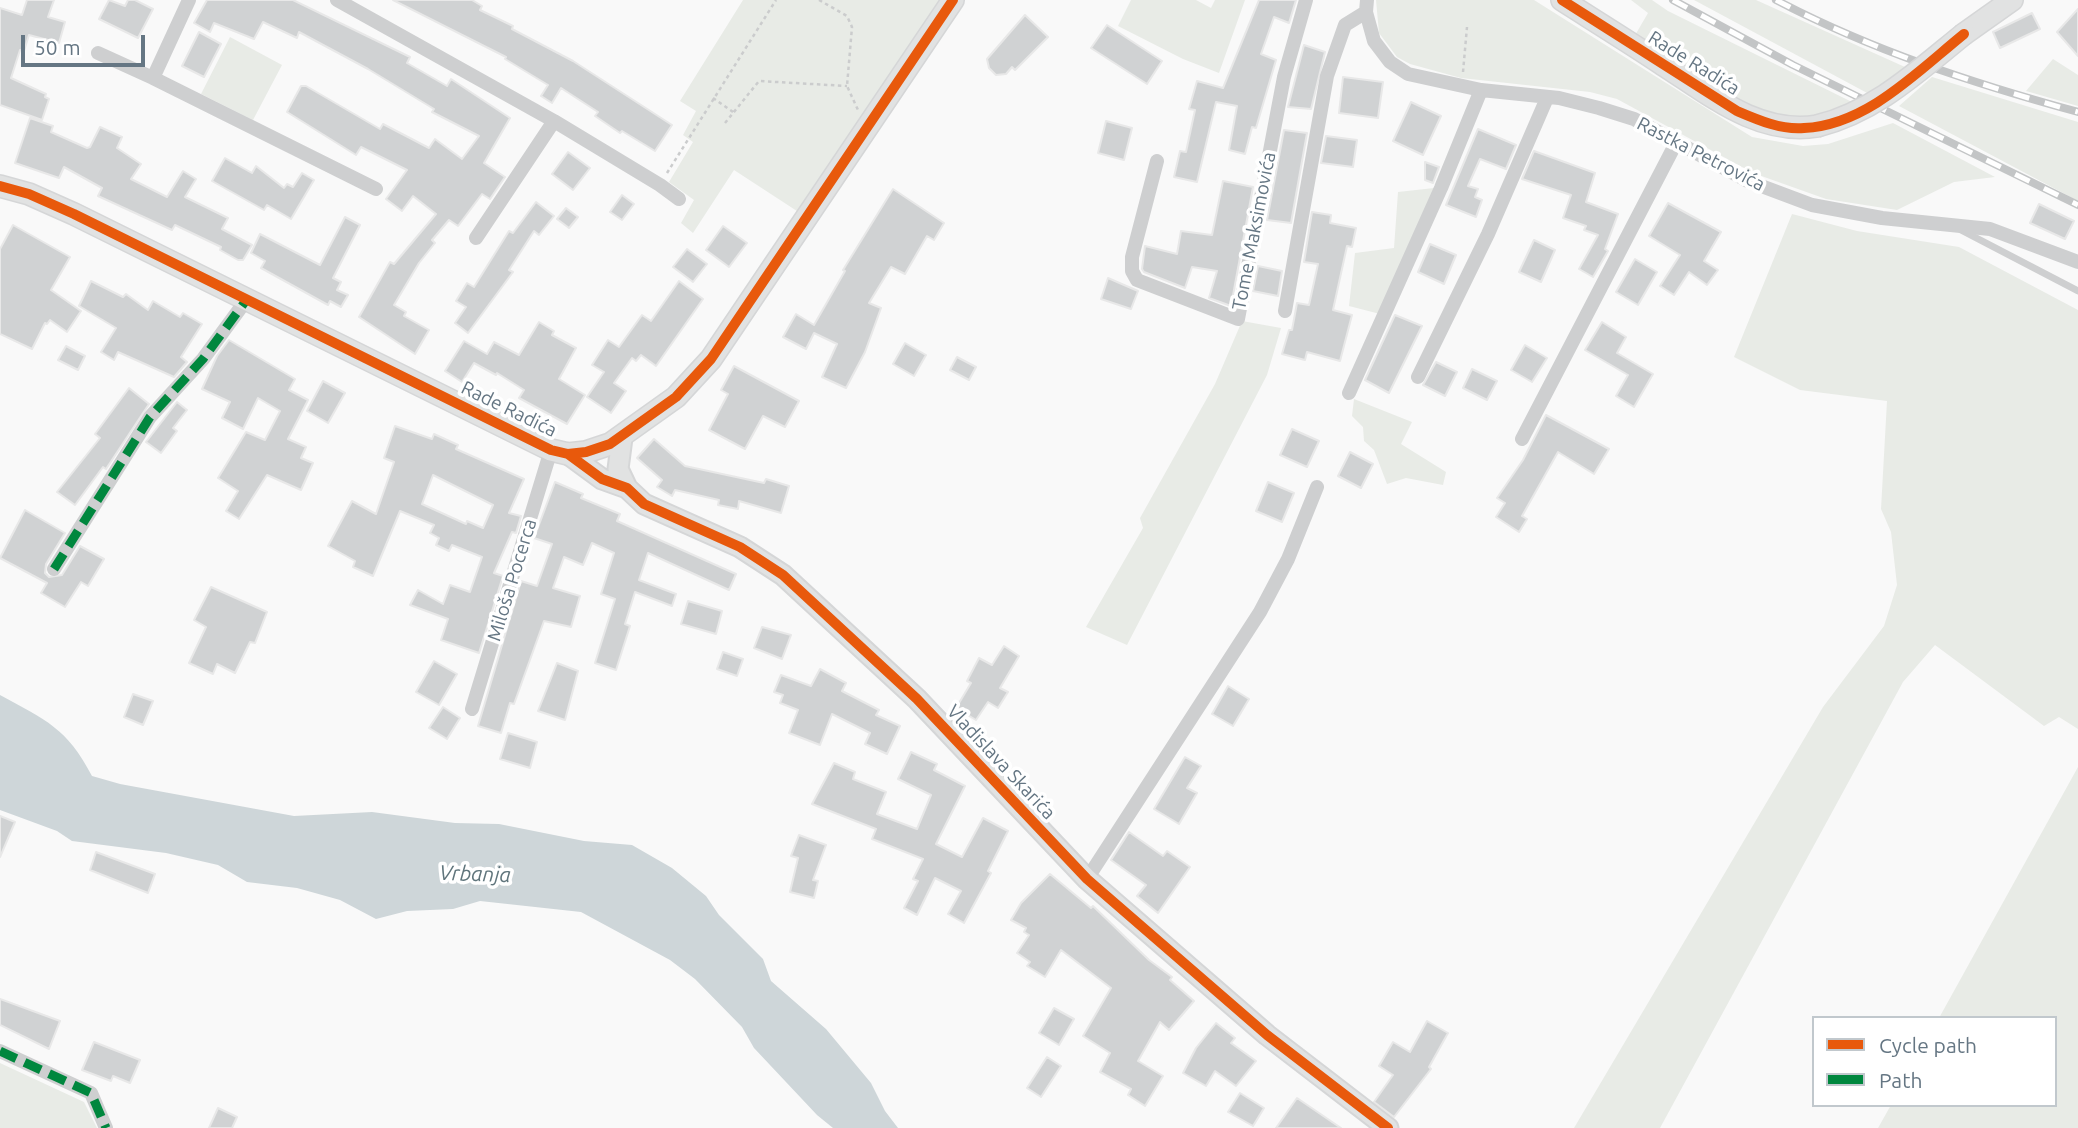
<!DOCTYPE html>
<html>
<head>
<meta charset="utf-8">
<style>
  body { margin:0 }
  #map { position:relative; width:2078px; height:1128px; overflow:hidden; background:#f9f9f9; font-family:Ubuntu,sans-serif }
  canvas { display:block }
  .legend { position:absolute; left:1812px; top:1016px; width:245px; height:91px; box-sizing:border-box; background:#fff; border:2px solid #c1c8cd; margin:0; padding:9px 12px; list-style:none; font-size:21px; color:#657683 }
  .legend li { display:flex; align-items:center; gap:14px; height:35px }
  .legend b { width:35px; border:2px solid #c1c8cd }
  .scale { position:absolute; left:21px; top:35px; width:124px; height:32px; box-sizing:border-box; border:4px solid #657683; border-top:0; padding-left:9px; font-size:21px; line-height:24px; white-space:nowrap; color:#657683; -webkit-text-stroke:5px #fff; paint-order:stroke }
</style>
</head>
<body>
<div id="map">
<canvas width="2078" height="1128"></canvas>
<ul class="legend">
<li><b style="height:9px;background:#e8590c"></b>Cycle path</li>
<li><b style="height:9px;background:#00873e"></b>Path</li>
</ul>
<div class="scale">50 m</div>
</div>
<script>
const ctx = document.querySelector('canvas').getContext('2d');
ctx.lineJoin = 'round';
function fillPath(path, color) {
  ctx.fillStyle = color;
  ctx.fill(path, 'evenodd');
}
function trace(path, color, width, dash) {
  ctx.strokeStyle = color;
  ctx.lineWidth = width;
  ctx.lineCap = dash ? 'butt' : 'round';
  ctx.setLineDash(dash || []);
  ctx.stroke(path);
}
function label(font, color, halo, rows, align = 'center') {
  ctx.font = font + ' Ubuntu,sans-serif';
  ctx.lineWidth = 7;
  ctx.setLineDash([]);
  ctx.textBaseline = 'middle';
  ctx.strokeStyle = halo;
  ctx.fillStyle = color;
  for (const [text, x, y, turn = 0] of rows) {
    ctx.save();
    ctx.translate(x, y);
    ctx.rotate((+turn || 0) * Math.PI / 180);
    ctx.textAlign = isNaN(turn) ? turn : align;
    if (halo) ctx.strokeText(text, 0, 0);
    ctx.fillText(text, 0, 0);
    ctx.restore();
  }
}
fillPath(new Path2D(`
  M743 0H944L800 213 734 170 693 233 681 223 694 200 669 182 693 142 683 135 696 111 680 101Z
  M1131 0H1196L1211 8 1215 0H1245L1219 73 1183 59 1118 26Z
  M1376 0H1534L1752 137 1803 146 1828 144 1893 123 1995 177 1954 182 1897 210 1826 199 1753 173 1617 99 1590 92 1461 78 1410 64 1397 57 1379 33Z
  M1631 0H1652L1668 11 1854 103C1833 111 1813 118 1791 118 1739 117 1677 65 1634 37L1648 13Z
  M1694 0H1756L1905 67 1869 94Z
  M230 37 282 65 253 120 201 94Z
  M2053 59 2078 75V106L2026 91Z
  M1932 77 2078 122V201L1899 106Z
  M1434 188 1380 314 1349 306 1355 253 1394 248 1398 192Z
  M1792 214 1857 231 1959 247 2078 310V729L2059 717 2044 726 1935 645 1903 682 1660 1128H1574L1823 707 1884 626 1897 585 1891 532 1881 509 1887 401 1800 390 1734 357Z
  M1242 321 1281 328 1267 375 1127 645 1086 627 1143 528 1140 518 1215 384Z
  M1354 399 1412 422 1401 444 1446 472 1443 485 1406 478 1387 484 1374 450 1364 441 1363 427 1352 416Z
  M2078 767V1128H1878L1891 1105H2055V1018H1939Z
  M0 1063 84 1102 97 1128H0Z`), '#e8ebe6');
fillPath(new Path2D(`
  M0 695C46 720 67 728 92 776L120 784 294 816 372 812 455 823 499 824 584 841 632 845 672 868 706 896 719 915 763 959 771 981 826 1029 871 1083 885 1111 898 1128H833L817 1115 754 1048 742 1027 695 979 670 960 581 912 480 901 453 909 407 911 376 919 340 900 297 888 247 882 218 865 166 853 72 841 57 831 0 810Z`), '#ced6d9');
const building = new Path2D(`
  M27 0H54L48 17 65 22 59 43 29 35 24 51 20 50 11 78 46 94 45 97 49 99 42 120 0 105V8L22 15Z
  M109 0 125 6 128 0H135L153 9 138 38 99 19Z
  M207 0H293L410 57 407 63 447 86 451 79 510 118 484 163 505 177 490 199 482 194 458 226 449 220 432 240 435 243 419 263 394 305 406 312 404 316 429 330 415 354 359 317 390 262 394 264 436 214 413 196 402 211 386 199 407 170 361 147 356 155 287 112 301 86H306L380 129 383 124 429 148 435 139 462 159 479 136 432 112 434 109 368 69 299 32 297 38 263 22 254 39 214 23 210 32 194 23Z
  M393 0H472L482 6 480 10 513 26 512 29 573 61 672 125 655 151 622 131 620 133 595 116 598 112 561 88 552 103 541 96 548 85 505 59 506 57Z
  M1259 0H1296L1289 23 1274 17 1261 54 1276 60 1256 128 1252 127 1245 154 1229 150 1237 106 1216 102 1197 182 1174 177 1180 151 1186 152 1195 110 1189 109 1197 81 1223 88Z
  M2078 9V56L2057 32Z
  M2032 13 2040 29 2000 48 1993 32Z
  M1025 15 1048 37 1015 70 1012 67 1006 74 996 75 989 68 987 59Z
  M1107 25 1162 61 1147 84 1091 48Z
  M199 32 221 44 204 77 182 66Z
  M1304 45 1325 52 1311 109 1288 107Z
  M1343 77 1383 82 1378 118 1339 113Z
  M1411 102 1441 116 1423 155 1393 141Z
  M30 118 53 126 51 132 87 148 90 147 100 127 122 137 117 148 141 164 131 179 167 197 183 171 196 179 185 197 228 218 222 229 252 245 243 260H238L220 250 221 247 175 225 172 230 98 196 102 188 64 167 59 178 15 163Z
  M1106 121 1132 128 1124 160 1098 153Z
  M1478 129 1516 145 1506 169 1480 159 1468 186 1478 189 1475 197 1482 200 1476 217 1446 205Z
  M1284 130 1307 133 1291 223 1267 220Z
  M1326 136 1357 140 1353 167 1321 163Z
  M1534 151 1595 173 1586 202 1618 214 1605 249 1608 251 1593 277 1579 269 1598 235 1584 230 1586 226 1563 218 1571 195 1522 179Z
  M568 152 590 168 573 190 552 174Z
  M225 158 252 173 256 166 284 188 287 184 293 187 302 173 314 180 291 219 267 205 264 210 212 181Z
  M1425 162 1439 167 1433 183 1425 180Z
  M1223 181 1253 187 1231 306 1209 298 1217 271 1192 267 1185 288 1144 272 1142 269 1145 246 1177 254 1181 231 1212 235Z
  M893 189 944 223 934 240 927 236 905 274 891 267 869 303 881 308 865 352 846 388 822 377 837 344 814 333 806 349 783 337 796 314 814 325 845 271 843 270Z
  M622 195 634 204 622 220 610 212Z
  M536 202 554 216 539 235 534 231 509 270 513 272 468 333 455 323 466 307 456 301 467 283 474 287 509 231 513 233Z
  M1668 203 1721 232 1704 261 1718 270 1707 285 1689 272 1674 295 1660 286 1680 255 1649 236Z
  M2039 204 2074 221 2065 239 2030 223Z
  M566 208 578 217 569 228 557 219Z
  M1312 212 1331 215 1330 223 1356 228 1352 247 1347 246 1333 310 1352 315 1340 361 1307 352 1305 360 1282 354 1289 330H1292L1297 303 1309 305 1318 264 1304 262Z
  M345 217 360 225 333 278 341 282 337 290 348 295 341 307 330 301 328 305 261 268 265 261 251 253 260 234 320 265Z
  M13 225 70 257 51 290 81 311 67 332 50 320 47 324 45 323 32 349 0 334V249Z
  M723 226 747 243 729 267 706 250Z
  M1534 240 1555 250 1541 282 1519 272Z
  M1430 244 1456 255 1444 284 1418 272Z
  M687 249 707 264 693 282 673 267Z
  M1635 259 1657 272 1638 305 1616 292Z
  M1258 266 1282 271 1278 296 1253 291Z
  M1108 278 1138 291 1131 309 1101 299Z
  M91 281 123 297 126 294 148 310 153 301 180 317 183 313 202 324 181 357 187 362 174 377 118 352 114 360 101 352 116 328 79 306Z
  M679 281 703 299 656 366 641 355 636 361 632 358 614 383 626 391 611 413 587 397 604 372 592 365 608 340 619 347 642 315 651 321Z
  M1395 315 1422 326 1389 393 1365 380Z
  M539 322 554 331 552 335 576 348 559 379 585 395 567 424 519 398 524 390 497 373 496 375 474 363 462 382 445 371 464 341 487 354 494 342 519 355Z
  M1602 322 1626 337 1617 353 1653 374 1634 407 1616 396 1628 375 1585 350Z
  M229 340 295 379 289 390 308 400 288 439 306 447 301 458 313 463 301 490 267 475 239 519 226 511 238 491 218 478 246 432 265 440 280 411 258 398 243 429 222 418 230 402 202 389 217 356Z
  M905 343 926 355 914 376 893 364Z
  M1525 345 1547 358 1532 382 1511 370Z
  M66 346 85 356 78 370 58 360Z
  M957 357 976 367 969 380 950 370Z
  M1436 362 1457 372 1445 396 1423 385Z
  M734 366 799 401 785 427 763 416 745 449 709 430 728 394 721 390Z
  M1472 369 1497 381 1487 400 1463 388Z
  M323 381 345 393 328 423 307 411Z
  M129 388 149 404 106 469 103 467 75 505 57 492 100 438 95 434Z
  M177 402 187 410 173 428 177 431 161 453 146 442Z
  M1546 415 1609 449 1594 474 1558 452 1522 516 1527 519 1519 532 1496 517 1505 503 1497 498 1523 460Z
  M395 426 432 439 434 434 458 445 456 449 524 479 509 513 521 516 516 533 512 532 494 573 503 576 479 653 441 640 448 619 410 605 418 590 443 604 450 585 470 592 482 557 452 545 449 551 436 545 439 538 430 533 434 525 400 511 373 576 353 567 355 561 328 546 352 501 376 514 394 462 384 458ZM433 475 493 505 483 528 467 521 466 524 422 504Z
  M1292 429 1319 441 1307 467 1280 455Z
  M654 439 685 466 764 483 766 479 789 486 781 513 739 501 738 509 718 505 719 500 675 490 672 496 657 487 662 480 637 458Z
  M1350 452 1373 464 1361 488 1338 476Z
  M555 482 583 494 581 498 620 514 617 521 736 574 729 590 648 553 639 580 676 594 672 606 635 592 625 624 630 626 616 670 595 663 615 599 601 594 614 553 592 543 583 565 564 557 553 588 580 596 571 627 544 621 514 704 510 703 501 733 478 726 521 581 537 586 552 544 534 538Z
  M1268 482 1294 493 1282 522 1256 511Z
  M25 510 65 533 46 564 45 573 49 577 62 575 80 546 104 559 88 586 81 582 65 607 41 593 47 583 0 558Z
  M211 587 267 612 255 643 250 642 235 673 217 664 213 674 189 663 206 627 194 620Z
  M688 601 722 611 716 634 681 624Z
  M762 627 791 635 782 659 754 648Z
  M1004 646 1019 656 1000 688 1008 692 998 708 988 702 976 720 956 708 971 683 967 681 979 658 992 665Z
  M723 652 743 659 737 676 717 669Z
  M434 661 457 674 439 705 416 692Z
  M557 663 578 671 565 720 538 711Z
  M820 669 846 683 842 691 879 710 876 715 900 726 887 754 865 744 870 733 832 714 820 745 789 733 798 710 780 703 783 695 774 692 781 675 811 686Z
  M1228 686 1249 699 1233 726 1212 714Z
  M133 694 153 701 143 725 124 717Z
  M443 707 460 718 447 739 429 728Z
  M508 733 537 742 530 768 500 759Z
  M911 752 937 764 934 770 965 786 936 844 962 857 983 818 1008 831 988 871 991 873 964 923 948 914 961 891 935 878 917 915 904 908 918 881 913 879 923 859 872 839 876 829 812 804 834 763 855 772 853 779 886 792 877 814 917 829 931 795 898 779Z
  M1185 757 1201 766 1187 788 1197 793 1179 824 1154 809Z
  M0 816 15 822 0 857Z
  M1129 832 1163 856 1167 851 1190 867 1158 913 1137 896 1146 885 1111 860Z
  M799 835 826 845 813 880 818 881 814 898 790 892 798 858 791 856Z
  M96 852 155 874 148 893 90 870Z
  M1050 874 1091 908 1093 906 1149 960 1172 977 1170 980 1194 1001 1169 1030 1160 1022 1138 1061 1163 1076 1145 1106 1128 1095 1131 1089 1100 1072 1110 1053 1083 1036 1111 988 1061 950 1045 977 1027 966 1030 962 1017 953 1029 935 1024 932 1026 928 1011 920 1021 903Z
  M0 999 60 1021 49 1049 0 1025Z
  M1054 1008 1074 1019 1059 1045 1039 1033Z
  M1427 1021 1448 1033 1429 1067 1431 1069 1394 1117 1374 1102 1393 1075 1379 1066 1393 1042 1410 1052Z
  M1216 1023 1235 1038 1231 1043 1256 1061 1236 1086 1215 1071 1206 1086 1183 1073 1196 1048Z
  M94 1042 140 1060 130 1083 113 1076 111 1081 82 1070Z
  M1047 1057 1061 1066 1041 1097 1027 1088Z
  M1240 1093 1264 1108 1253 1126 1228 1112Z
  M1297 1098 1341 1128H1276Z
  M218 1108 237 1117 232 1128H209Z`);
fillPath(building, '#d0d2d3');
trace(building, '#e8e8e8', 2);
const secondary = new Path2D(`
  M622 438 618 469 627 488
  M568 454 602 479 627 488 644 504 740 547 783 575 917 699 1087 879 1267 1035 1388 1128`);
const primary = new Path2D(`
  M1562 0C1595 21 1629 42 1662 64 1708 93 1758 136 1817 126
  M1964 34 2012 0
  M0 186 29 194 74 214 551 450 568 454 586 452 610 444 676 397 711 359 953 0`);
trace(secondary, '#d5d6d7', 23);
trace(primary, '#d5d6d7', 24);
trace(new Path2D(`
  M819 0 847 16 852 27 847 86 858 110
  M1463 72 1467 27
  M713 98 733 112
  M725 123 759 81 847 86
  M667 173 776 0`), '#cbcccd', 2.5, [3.5, 3.5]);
trace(new Path2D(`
  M1961 230 2078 291`), '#cecfd0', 7);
trace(new Path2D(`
  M189 0 153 78 376 189
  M337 0 554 121 660 185 679 199
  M1367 0 1366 12 1374 41 1390 62 1408 74 1481 90 1559 98 1599 108 1634 119 1748 181 1812 205 1882 218 1990 229 2078 262
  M98 53 153 78
  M1157 161 1132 257V271L1137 280 1238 319 1284 77 1306 0
  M476 238 554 121
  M1285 311 1327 76 1345 25 1366 12
  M1418 377 1488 234 1547 98
  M1349 393 1441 188 1481 90
  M1522 439 1676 143
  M54 569 150 417 203 359 247 299
  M472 709 551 450
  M1087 879 1260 612 1288 559 1317 487
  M0 1051 91 1093 106 1128`), '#cecfd0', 14);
trace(secondary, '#e1e2e2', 19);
trace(primary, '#e1e2e2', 21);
const rail = new Path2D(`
  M1673 0 1793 65 2078 205
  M1776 0C1871 50 1975 84 2078 112`);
trace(rail, '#c3c5c6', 8);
trace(rail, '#fff', 5, [16]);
const primaryBridge = new Path2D(`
  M1817 126C1875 112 1918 71 1964 34`);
trace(primaryBridge, '#d5d6d7', 24, []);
trace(primaryBridge, '#e1e2e2', 21);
trace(new Path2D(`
  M54 569 150 417 203 359 247 299
  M0 1051 91 1093 106 1128`), '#00873e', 9, [18, 9]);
trace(new Path2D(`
  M1562 0 1737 111C1758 120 1781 130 1804 128 1867 125 1918 71 1964 34
  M0 186 29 194 74 214 551 450 568 454 586 452 610 444 676 397 711 359 953 0
  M568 454 602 479 627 488 644 504 740 547 783 575 917 699 1087 879 1267 1035 1388 1128`), '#e8590c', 10);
label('19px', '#657683', '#fff', [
  ["Rade Radića",1694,63,32],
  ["Rastka Petrovića",1701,154,27],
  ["Tome Maksimovića",1254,231,-79],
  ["Rade Radića",509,409,26],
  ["Miloša Pocerca",512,580,-73],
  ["Vladislava Skarića",1001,762,47]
]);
label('italic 21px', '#60757c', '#fff', [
  ["Vrbanja",475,874,2]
]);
</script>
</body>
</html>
